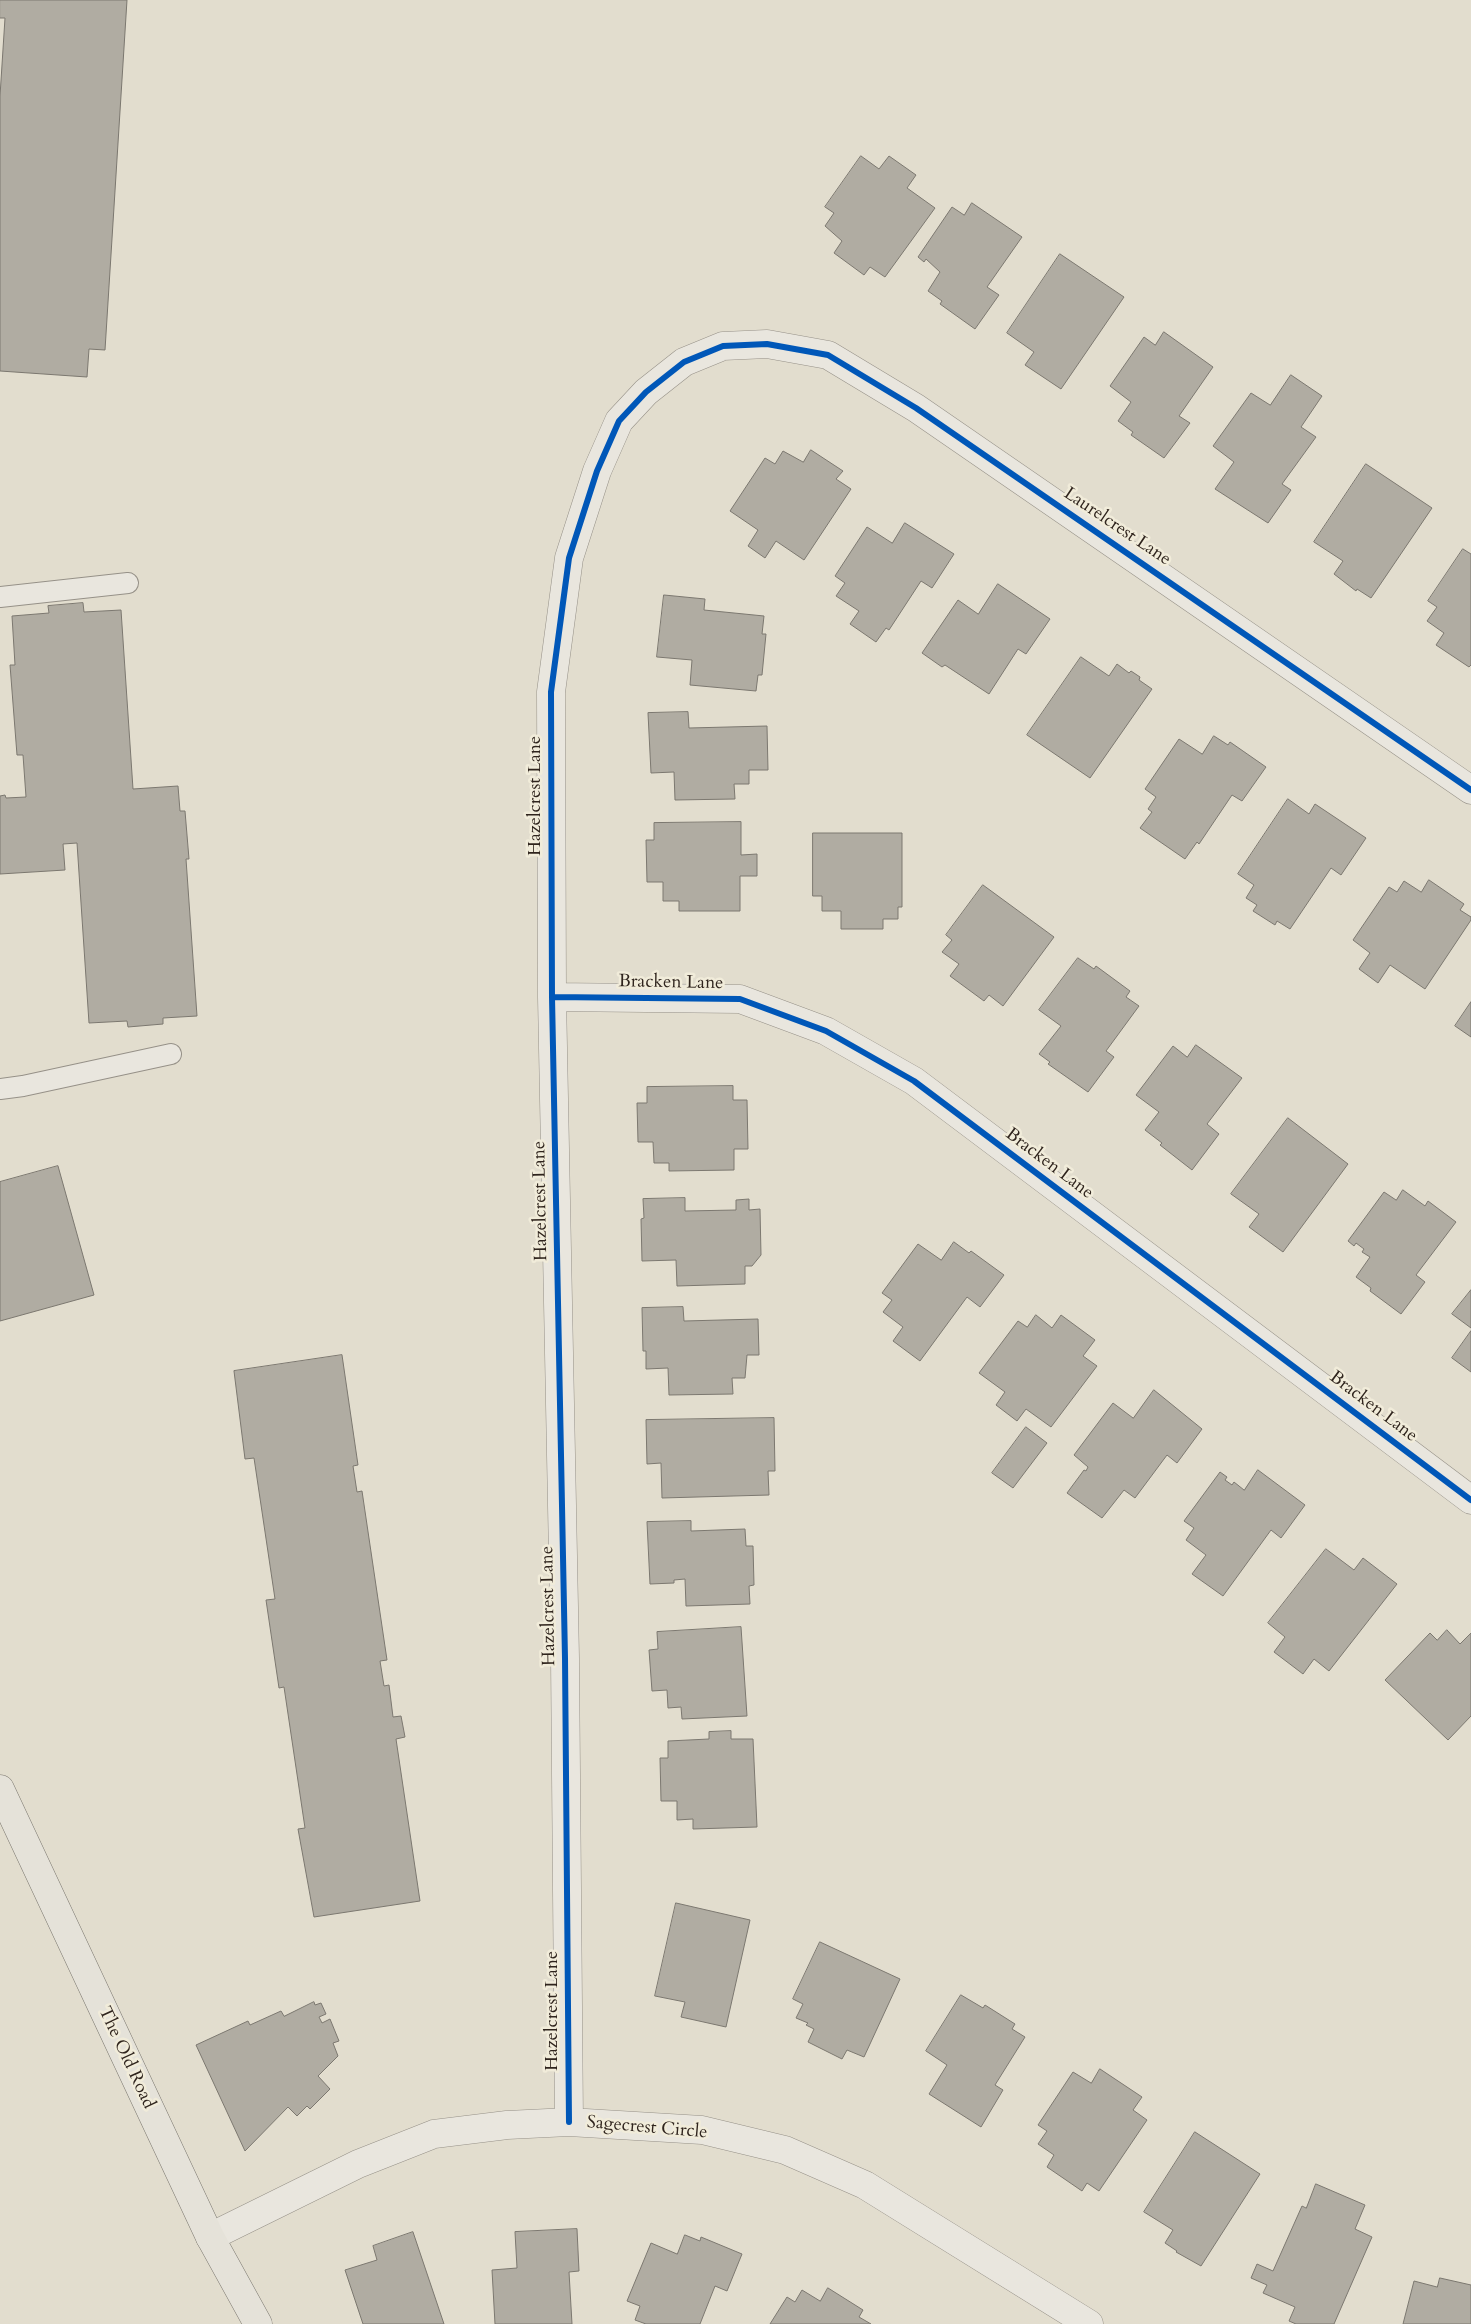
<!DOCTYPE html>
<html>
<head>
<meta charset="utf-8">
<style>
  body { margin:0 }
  canvas { display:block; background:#e2ddce }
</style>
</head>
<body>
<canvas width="1471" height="2324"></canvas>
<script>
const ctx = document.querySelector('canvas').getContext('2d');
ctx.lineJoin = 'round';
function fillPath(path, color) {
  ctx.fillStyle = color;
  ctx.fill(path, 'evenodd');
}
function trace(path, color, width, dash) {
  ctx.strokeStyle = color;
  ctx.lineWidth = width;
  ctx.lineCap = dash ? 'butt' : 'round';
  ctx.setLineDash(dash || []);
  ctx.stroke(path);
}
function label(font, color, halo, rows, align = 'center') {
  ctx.font = font + ' Cardo,serif';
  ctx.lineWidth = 5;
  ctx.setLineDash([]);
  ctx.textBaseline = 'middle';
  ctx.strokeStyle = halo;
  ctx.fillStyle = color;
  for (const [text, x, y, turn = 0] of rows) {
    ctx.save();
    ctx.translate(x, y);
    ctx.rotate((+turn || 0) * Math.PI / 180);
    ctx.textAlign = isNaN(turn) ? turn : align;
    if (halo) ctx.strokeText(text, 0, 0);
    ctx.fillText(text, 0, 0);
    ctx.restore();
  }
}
const building = new Path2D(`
  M0 0H127L105 350 89 349 87 377 0 371V96L5 18H0Z
  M861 156 879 169 889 156 916 175 907 188 935 208 885 277 870 267 864 275 834 253 842 241 825 226 834 213 825 207Z
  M972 203 1022 237 987 287 999 295 975 329 940 304 942 301 928 291 940 272 926 259 924 262 918 257 952 207 964 215Z
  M1060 254 1124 297 1061 389 1025 365 1034 352 1007 333Z
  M1164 332 1213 367 1179 416 1190 423 1164 458 1131 435 1133 432 1118 421 1131 402 1110 386 1144 337 1155 345Z
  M1291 375 1322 396 1301 427 1316 437 1282 484 1291 490 1268 523 1215 489 1234 462 1213 446 1251 393 1270 405Z
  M811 450 843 471 836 479 851 489 804 560 776 541 765 558 748 546 758 530 730 511 765 458 775 464 783 451 803 462Z
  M1366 464 1432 508 1371 598 1357 589 1356 591 1334 574 1343 561 1314 542Z
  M905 523 954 554 932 588 921 581 889 630 886 628 876 642 850 624 859 611 836 596 845 583 835 576 867 527 892 543Z
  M1463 549 1471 554V665L1469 667 1436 645 1444 633 1427 621 1437 607 1428 601Z
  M998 584 1050 619 1026 654 1018 649 989 694 945 665 942 667 922 653 958 600 978 614Z
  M664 595 705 599 704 610 764 616 762 634H766L762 675H758L756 691 690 685 692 660 657 657Z
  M83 603 84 612 121 610 133 789 178 786 180 811H185L189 859H186L197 1016 163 1018V1024L128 1027 127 1021 89 1023 77 843 63 844 65 870 0 874V796L5 795 6 798 26 797 23 755H17L10 665H15L12 616 49 613 48 606Z
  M1081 657 1109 676 1117 664 1129 673 1131 671 1140 677 1139 680 1152 689 1090 778 1027 735Z
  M688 712 689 728 767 726 768 770H749V784H734L735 799 675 800 674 772 651 773 648 713Z
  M1214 736 1228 745 1230 742 1266 767 1242 801 1232 795 1199 844 1197 842 1185 859 1140 828 1152 812 1148 809 1156 797 1145 789 1179 739 1202 754Z
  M1288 799 1309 814 1315 804 1366 838 1341 875 1331 868 1290 929 1277 921 1275 925 1253 911 1257 905 1246 898 1254 885 1238 874Z
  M741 822V855L757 854V876H740V911H679V901H663V882H647L646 840H654V823Z
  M813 833H902V907H898V919H883V929H841V911H822V896H813Z
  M1429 880 1464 904 1460 910 1471 917V920L1425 989 1390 965 1378 983 1359 969 1370 953 1353 940 1389 887 1397 892 1404 881 1421 892Z
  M983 885 1054 937 1003 1006 989 995 984 1001 950 976 959 964 942 952 952 940 946 935Z
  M1078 958 1094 969 1096 966 1130 991 1126 997 1139 1006 1106 1051 1114 1057 1088 1092 1048 1064 1050 1062 1039 1054 1061 1026 1039 1010Z
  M1471 1002V1037L1455 1026Z
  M1196 1045 1242 1078 1207 1124 1219 1134 1192 1170 1160 1145 1162 1143 1145 1130 1159 1112 1136 1095 1173 1046 1187 1057Z
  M733 1086V1100H747L748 1149H734V1170L669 1171V1163H654L653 1142H638L637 1103H647V1087Z
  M1288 1118 1348 1164 1283 1252 1249 1227 1259 1214 1231 1194Z
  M58 1166 94 1295 0 1321V1182Z
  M1403 1190 1425 1206 1428 1201 1456 1222 1416 1275 1425 1282 1401 1314 1370 1291 1371 1288 1356 1277 1370 1257 1362 1252 1364 1249 1356 1243 1354 1246 1348 1241 1384 1192 1396 1200Z
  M685 1198V1211L736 1210V1200L749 1199V1210L760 1209 761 1255 752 1266H745V1284L677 1286 676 1260 642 1261 641 1219 644 1218 643 1199Z
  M954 1242 969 1253 971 1251 1004 1275 980 1307 967 1297 920 1361 893 1341 903 1327 883 1312 892 1300 882 1293 918 1244 941 1260Z
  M1471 1290V1328L1452 1314Z
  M683 1307 684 1321 758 1319 759 1355H747L745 1378H732L733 1394 669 1395 668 1368 646 1369V1351H643L642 1308Z
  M1036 1315 1052 1328 1061 1315 1095 1340 1083 1356 1097 1366 1051 1427 1026 1409 1017 1421 996 1405 1005 1392 979 1373 1018 1321 1027 1327Z
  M1471 1331V1372L1452 1358Z
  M342 1355 358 1465 353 1466 357 1492 362 1491 387 1660 380 1661 384 1686 389 1685 393 1717 401 1716 405 1737 396 1739 420 1901 314 1917 298 1829 305 1828 284 1687 279 1688 266 1600 275 1599 254 1458 245 1459 234 1371Z
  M1154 1390 1202 1429 1177 1463 1167 1455 1135 1498 1124 1490 1102 1518 1067 1493 1084 1470 1086 1471 1088 1467 1074 1455 1113 1403 1133 1418Z
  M774 1418 775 1471H768L769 1495 662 1498 661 1463 647 1464 646 1420Z
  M1026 1427 1047 1443 1013 1488 992 1473Z
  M1258 1470 1305 1505 1281 1538 1271 1530 1223 1596 1192 1574 1206 1555 1186 1540 1194 1528 1184 1521 1220 1472 1227 1477 1225 1480 1232 1485 1234 1482 1244 1490Z
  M691 1521V1531L745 1529 746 1546H753L754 1585 749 1586 750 1604 686 1606 685 1579 674 1580V1583L650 1584 647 1522Z
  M1326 1549 1354 1570 1363 1558 1397 1584 1329 1671 1314 1659 1303 1674 1274 1652 1285 1637 1268 1623Z
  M741 1627 747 1716 682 1719 681 1707 668 1708 667 1690 652 1691 649 1650 658 1649 657 1632Z
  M1447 1630 1460 1644 1471 1633V1716L1448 1740 1385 1680 1430 1633 1437 1640Z
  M731 1731V1739H753L757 1827 693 1829V1819L677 1820V1801H661L660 1758H668V1741L709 1739V1732Z
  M676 1903 750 1920 726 2027 681 2017 685 2002 655 1996Z
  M820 1942 900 1979 864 2057 847 2050 842 2059 808 2042 814 2029 806 2025 808 2023 796 2018 803 2004 793 1999Z
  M961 1995 983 2008 985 2005 1015 2024 1012 2029 1025 2037 995 2085 1003 2090 981 2127 929 2094 947 2065 926 2051Z
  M314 2002 315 2005 321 2003 326 2014 319 2017 322 2023 330 2019 339 2041 333 2043 338 2056 318 2076 330 2089 310 2109 307 2106 297 2116 288 2107 245 2151 196 2045 248 2021 250 2025 281 2011 284 2016Z
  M1100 2069 1142 2097 1133 2110 1147 2120 1099 2191 1087 2183 1082 2191 1047 2167 1054 2155 1038 2144 1047 2131 1038 2125 1073 2072 1091 2083Z
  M1195 2132 1260 2174 1201 2266 1176 2252 1177 2251 1165 2243 1173 2230 1144 2212Z
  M1316 2184 1365 2205 1355 2229 1372 2237 1334 2324H1296L1289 2321 1295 2307 1263 2293 1267 2285 1251 2278 1257 2264 1273 2271 1302 2206 1306 2208Z
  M577 2229 579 2271 569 2272 572 2324H495L492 2270 517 2268 515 2232Z
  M413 2232 444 2324H363L345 2270 377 2260 373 2246Z
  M685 2235 700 2241 701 2237 742 2254 727 2291 715 2286 700 2324H646L635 2320 640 2306 627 2301 651 2243 677 2254Z
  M1440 2278 1471 2285V2324H1403L1414 2281 1437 2287Z
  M828 2288 863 2310 859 2317 871 2324H770L787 2297 795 2302 802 2290 820 2301Z`);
fillPath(building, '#b0aca2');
trace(building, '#7c7870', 1);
const service = new Path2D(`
  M0 597 128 583
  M0 1089 23 1086 171 1054`);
const minor = new Path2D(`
  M552 997 740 999 826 1031 914 1081 1471 1500
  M569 2122 565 1658 552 997 551 692 569 558 597 471 619 421 646 392 684 362 723 346 767 344 828 355 916 408 1471 790
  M210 2237 358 2164 434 2134 507 2125 569 2122 702 2130 785 2150 865 2185 1089 2324`);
const primary = new Path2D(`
  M0 1789 210 2237 258 2324`);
trace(service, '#969188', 22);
trace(minor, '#969188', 29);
trace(primary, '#7c7870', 29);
trace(service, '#e9e6de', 20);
trace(minor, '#e9e6de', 28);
trace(primary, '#e5e2d9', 28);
trace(new Path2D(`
  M552 997 740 999 826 1031 914 1081 1471 1500
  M569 2122 565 1658 552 997 551 692 569 558 597 471 619 421 646 392 684 362 723 346 767 344 828 355 916 408 1471 790`), '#0057b8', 6);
label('18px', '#2f241d', '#f1ecda', [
  ["Laurelcrest Lane",1117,527,34],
  ["Hazelcrest Lane",536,796,-90],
  ["Bracken Lane",671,983,1],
  ["Bracken Lane",1049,1164,37],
  ["Hazelcrest Lane",541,1201,-91],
  ["Bracken Lane",1373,1407,37],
  ["Hazelcrest Lane",549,1606,-91],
  ["Hazelcrest Lane",553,2011,-90],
  ["The Old Road",126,2058,65],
  ["Sagecrest Circle",647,2128,5]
]);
</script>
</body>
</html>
